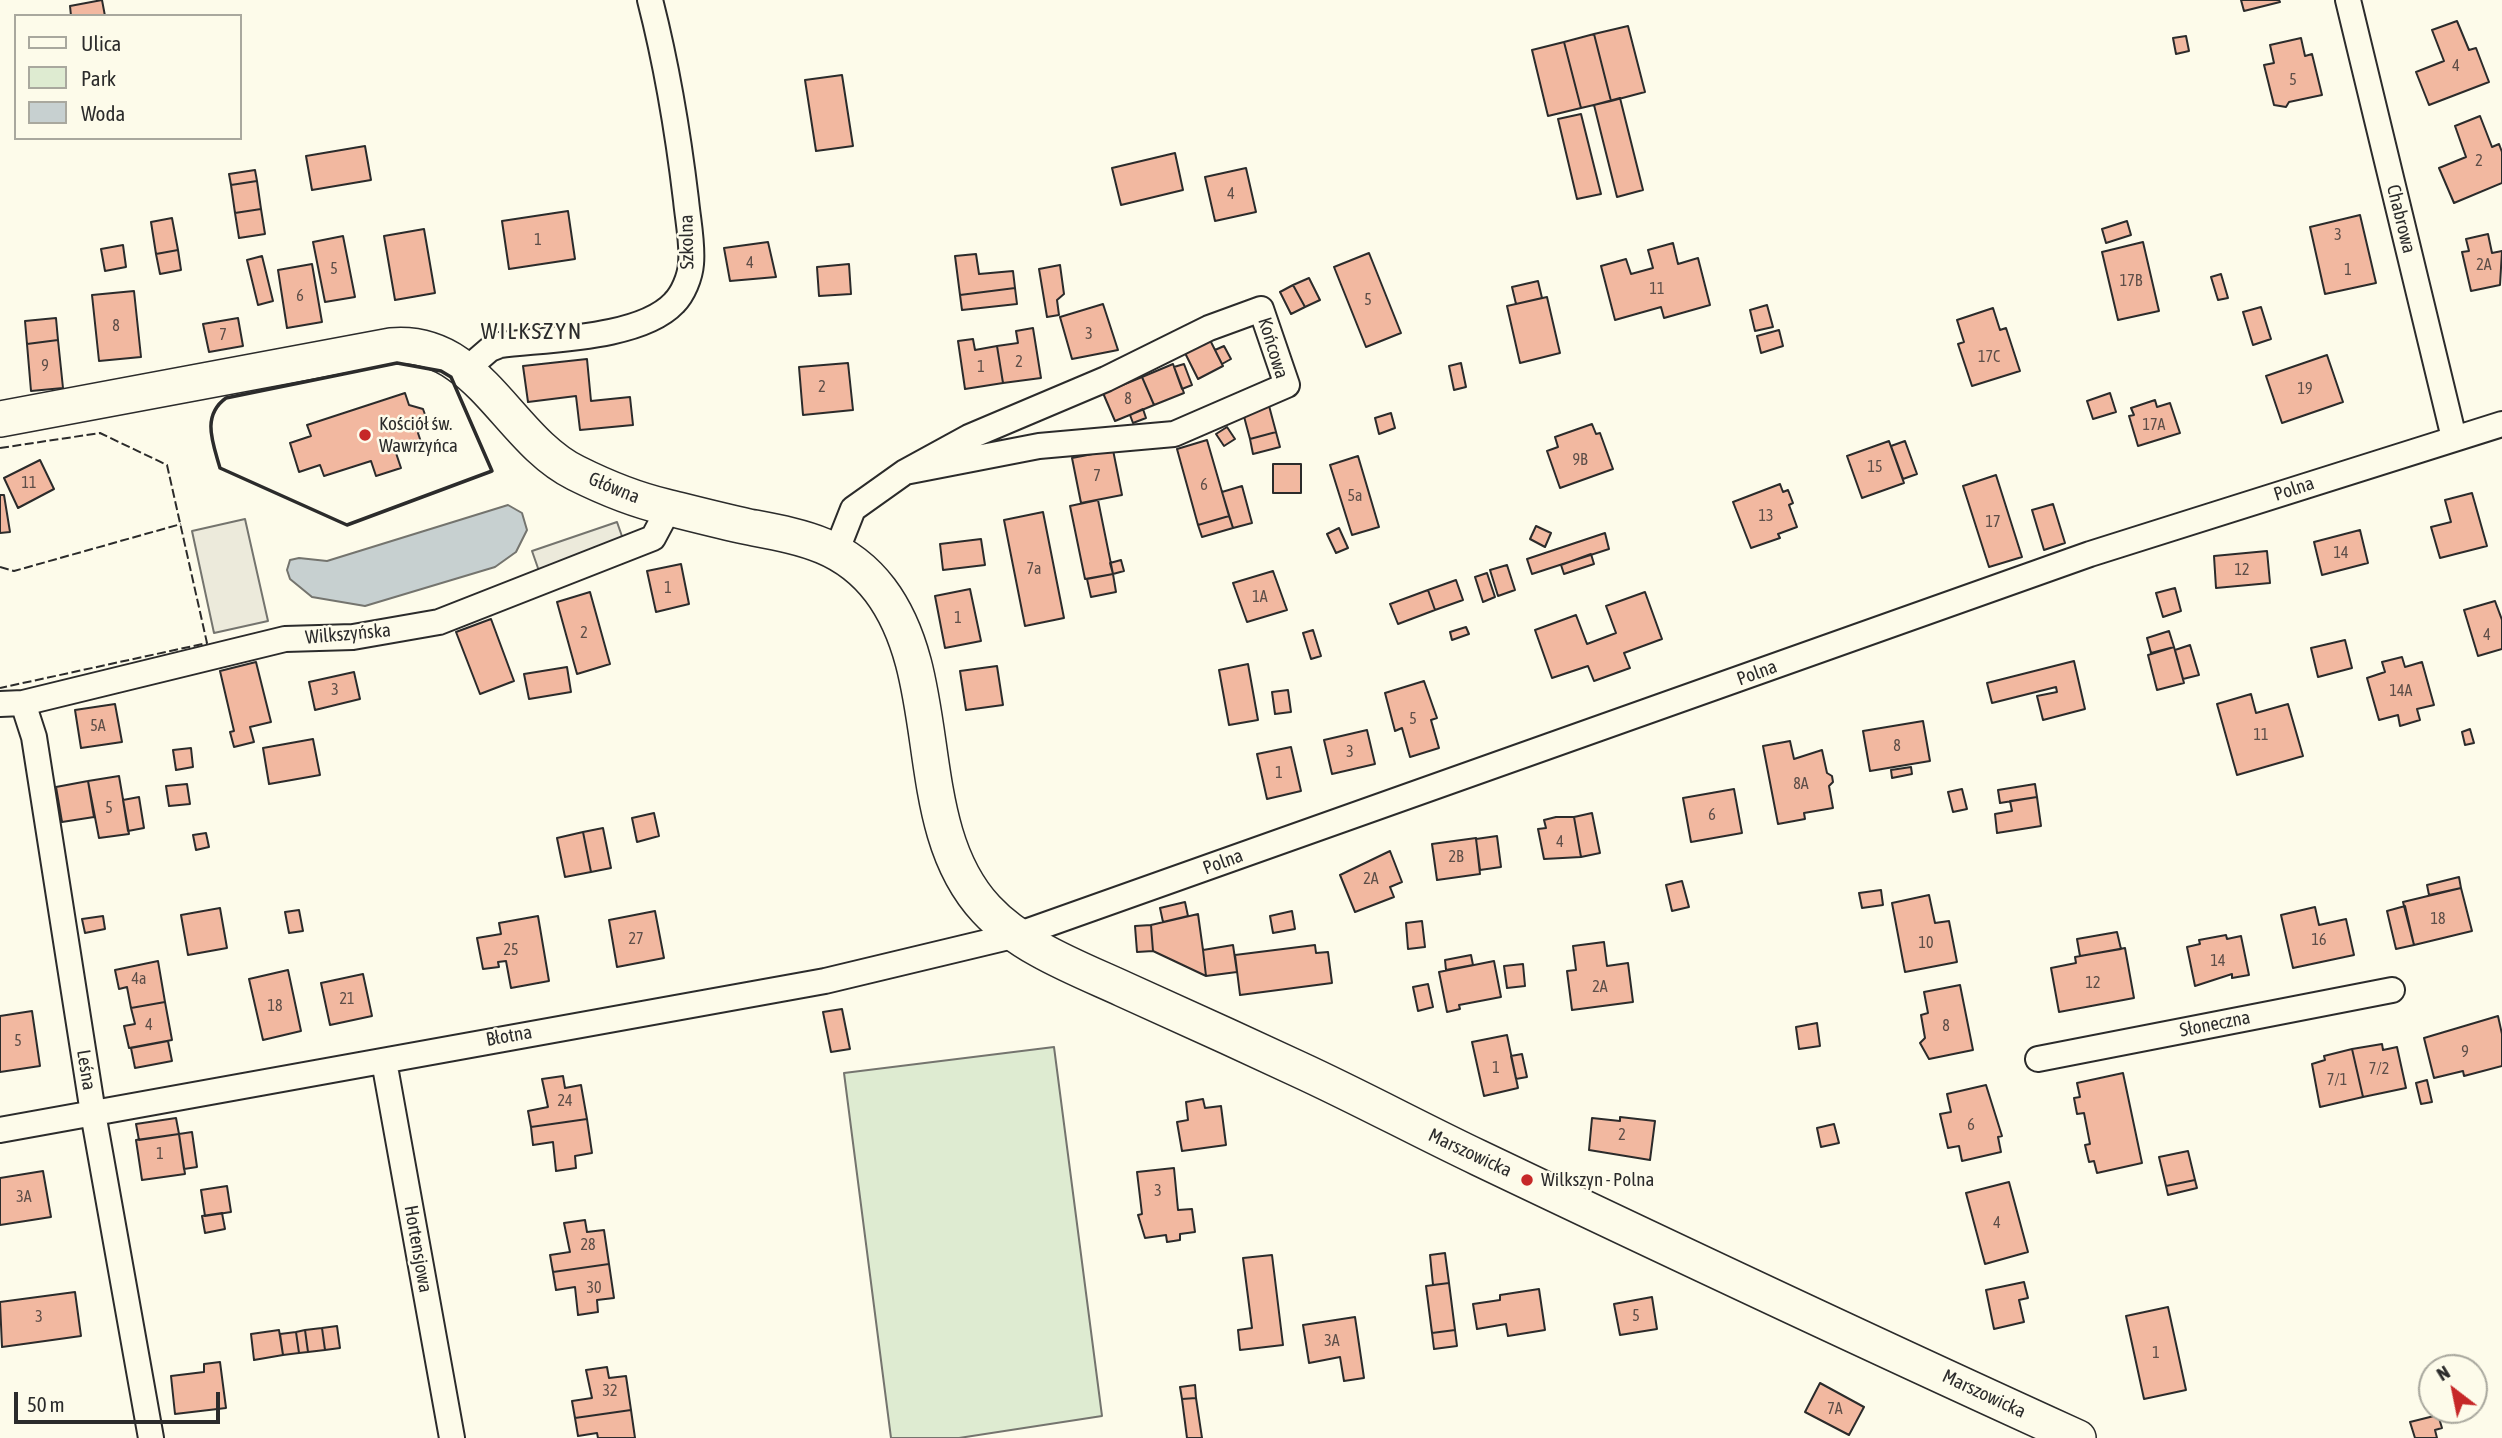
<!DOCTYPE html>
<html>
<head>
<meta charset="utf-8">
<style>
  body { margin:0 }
  #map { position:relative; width:2502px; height:1438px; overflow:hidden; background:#fdfbea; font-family:"Asap Condensed",sans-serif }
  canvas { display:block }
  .legend { position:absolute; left:14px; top:14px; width:228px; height:126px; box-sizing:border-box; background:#fdfbea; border:2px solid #a9a89e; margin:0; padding:9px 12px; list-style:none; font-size:21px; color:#2b2b2b }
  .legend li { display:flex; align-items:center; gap:14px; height:35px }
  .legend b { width:35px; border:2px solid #a9a89e }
  .north { position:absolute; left:2418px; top:1354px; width:70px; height:70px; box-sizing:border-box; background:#fdfbea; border:2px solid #a9a89e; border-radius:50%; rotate:328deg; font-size:19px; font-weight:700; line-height:28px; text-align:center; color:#2b2b2b }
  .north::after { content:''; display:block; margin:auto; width:24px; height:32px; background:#c62828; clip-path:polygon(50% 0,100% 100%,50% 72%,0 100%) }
  .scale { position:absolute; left:14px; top:1392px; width:206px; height:32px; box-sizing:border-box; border:4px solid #2b2b2b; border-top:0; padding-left:9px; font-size:21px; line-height:24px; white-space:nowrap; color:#2b2b2b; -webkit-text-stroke:5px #fdfbea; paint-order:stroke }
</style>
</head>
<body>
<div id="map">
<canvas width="2502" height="1438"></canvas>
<ul class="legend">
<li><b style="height:9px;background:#fdfbea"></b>Ulica</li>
<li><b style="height:19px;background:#deebd1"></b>Park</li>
<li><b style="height:19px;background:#c7d0d0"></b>Woda</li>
</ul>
<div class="north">N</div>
<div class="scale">50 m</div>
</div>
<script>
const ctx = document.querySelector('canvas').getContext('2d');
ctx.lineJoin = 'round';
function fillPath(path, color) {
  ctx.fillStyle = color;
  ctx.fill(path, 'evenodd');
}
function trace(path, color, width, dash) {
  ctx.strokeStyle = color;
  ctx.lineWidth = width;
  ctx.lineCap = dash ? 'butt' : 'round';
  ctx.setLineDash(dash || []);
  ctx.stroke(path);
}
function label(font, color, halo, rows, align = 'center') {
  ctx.font = font + ' "Asap Condensed",sans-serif';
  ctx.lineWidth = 5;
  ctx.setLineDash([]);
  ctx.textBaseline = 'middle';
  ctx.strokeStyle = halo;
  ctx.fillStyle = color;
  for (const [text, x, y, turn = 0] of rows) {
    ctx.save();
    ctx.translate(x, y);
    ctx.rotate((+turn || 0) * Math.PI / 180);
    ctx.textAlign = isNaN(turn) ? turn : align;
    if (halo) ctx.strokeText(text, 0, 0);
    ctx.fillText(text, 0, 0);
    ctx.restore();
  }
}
const green = new Path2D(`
  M1054 1047 1102 1416 959 1438H891L844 1073Z`);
fillPath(green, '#deebd1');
trace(green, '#74746e', 2);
const parking = new Path2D(`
  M245 519 268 621 214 633 192 531Z
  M617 522 624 542 539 571 532 551Z`);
fillPath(parking, '#eceadb');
trace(parking, '#74746e', 2);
const water = new Path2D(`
  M508 505 522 513 527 530 516 552 495 567 365 606 312 597 290 579 287 570 290 560 299 558 327 561Z`);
fillPath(water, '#c7d0d0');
trace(water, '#74746e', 2);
const building = new Path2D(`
  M102 0 105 16H71L70 6Z
  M2241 0H2279L2280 2 2244 11Z
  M2457 21 2469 50 2476 48 2489 82 2429 105 2416 72 2444 61 2432 30Z
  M1628 26 1645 92 1611 101 1594 34Z
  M1594 34 1611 101 1581 108 1564 42Z
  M2186 36 2189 51 2176 54 2173 38Z
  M2301 38 2305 56 2312 54 2322 95 2289 102 2286 107 2274 105 2264 65 2274 63 2270 45Z
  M1564 42 1581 108 1548 116 1532 50Z
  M842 75 853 146 816 151 805 80Z
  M1620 98 1643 190 1617 197 1594 105Z
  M1581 114 1601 194 1577 199 1558 119Z
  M2480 116 2492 147 2499 144 2502 152V183L2454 203 2439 168 2466 157 2455 126Z
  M365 146 371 180 312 190 306 156Z
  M1175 153 1183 190 1121 205 1112 168Z
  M1246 168 1256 212 1215 221 1205 177Z
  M255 170 257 181 231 185 229 174Z
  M257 181 261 209 235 213 231 185Z
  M261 209 265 234 239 238 235 213Z
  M568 211 575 259 509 269 502 221Z
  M2360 215 2376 283 2325 294 2310 227Z
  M172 218 178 250 156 254 151 222Z
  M2127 221 2131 235 2106 243 2102 229Z
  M424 229 435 293 395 300 384 236Z
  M2488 234 2492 253 2502 251 2500 285 2471 291 2462 252 2469 251 2466 239Z
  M343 236 355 297 325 302 313 242Z
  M768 242 776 277 730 281 724 248Z
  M2143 242 2159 311 2118 320 2102 252Z
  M1673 243 1678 264 1698 258 1710 305 1664 318 1661 307 1615 320 1601 266 1626 259 1631 274 1653 268 1648 250Z
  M123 245 126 267 105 271 101 249Z
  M178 250 181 270 160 274 156 254Z
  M1369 253 1401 333 1366 347 1334 267Z
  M976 254 979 274 1013 271 1015 288 960 295 955 256Z
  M262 256 273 301 258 305 247 260Z
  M312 264 322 322 287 328 278 270Z
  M849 264 851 294 819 296 817 267Z
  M1060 265 1064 294 1057 300 1059 315 1047 317 1039 269Z
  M2221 274 2228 298 2218 300 2211 277Z
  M1309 278 1320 300 1305 307 1293 285Z
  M1538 281 1542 298 1516 304 1512 287Z
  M1293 285 1305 307 1291 314 1280 292Z
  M1015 288 1017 304 962 310 960 295Z
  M134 291 141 357 99 361 92 295Z
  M1547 297 1560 353 1520 363 1507 306Z
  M1103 304 1118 350 1072 359 1060 317Z
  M1767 305 1773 327 1755 331 1750 310Z
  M2261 307 2271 339 2253 345 2243 312Z
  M1993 308 2000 330 2006 328 2020 371 1972 386 1958 344 1964 342 1957 320Z
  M56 318 58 340 27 344 25 321Z
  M238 318 243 346 209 352 203 324Z
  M1033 328 1041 378 1003 383 997 346 1018 343 1016 331Z
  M1779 330 1783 346 1761 353 1757 336Z
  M973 339 975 350 997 346 1003 383 965 389 958 341Z
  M58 340 63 388 31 391 27 344Z
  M1210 340 1223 366 1198 379 1185 353Z
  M1224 346 1231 359 1222 364 1215 350Z
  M2327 355 2343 402 2282 423 2266 376Z
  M587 359 591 401 630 397 633 425 580 430 576 396 528 402 523 366Z
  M848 363 853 410 803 415 799 367Z
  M1461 363 1466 387 1454 390 1449 366Z
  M1173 364 1184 393 1154 405 1142 377Z
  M1184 364 1192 385 1182 389 1174 367Z
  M1142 377 1154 405 1115 421 1103 393Z
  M405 393 409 405 423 409 427 420 418 433 422 445 396 453 401 468 376 476 371 461 324 476 320 465 299 472 290 443 311 436 307 425Z
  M2110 393 2116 412 2093 419 2087 401Z
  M2155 400 2157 407 2170 403 2180 433 2138 446 2129 416 2134 415 2131 408Z
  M1268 402 1276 432 1250 439 1242 409Z
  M1143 409 1146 418 1133 423 1130 415Z
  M1391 413 1395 428 1379 434 1375 418Z
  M1592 424 1596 434 1600 433 1613 469 1560 488 1547 451 1558 447 1555 437Z
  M1227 427 1235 439 1224 446 1216 434Z
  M1276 432 1280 447 1253 454 1250 439Z
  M1207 440 1229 516 1198 525 1177 449Z
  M1889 441 1904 483 1862 498 1847 456Z
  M1905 441 1917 474 1903 479 1891 446Z
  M1113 450 1122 495 1081 503 1072 458Z
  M1358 456 1379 527 1352 535 1330 465Z
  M40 460 54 489 18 508 4 478Z
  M1273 464H1301V493H1273Z
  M1996 475 2022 557 1989 567 1963 486Z
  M1780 484 1783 492 1788 490 1793 503 1789 505 1797 527 1778 534 1780 538 1751 548 1733 502Z
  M1242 486 1252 523 1233 528 1222 492Z
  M2472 493 2487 546 2440 558 2431 527 2451 522 2445 500Z
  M0 495H4L10 532 0 533Z
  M1098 500 1113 574 1085 579 1070 506Z
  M2053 504 2065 543 2044 550 2032 510Z
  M1043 512 1064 618 1025 626 1004 520Z
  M1229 516 1233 528 1202 537 1198 525Z
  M1536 526 1551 533 1545 547 1530 539Z
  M1339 528 1348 548 1336 553 1327 534Z
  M2360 530 2368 563 2322 575 2314 542Z
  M1605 533 1609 549 1532 574 1527 559Z
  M981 539 985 565 943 570 940 544Z
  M2267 551 2270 583 2216 588 2214 556Z
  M1591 554 1594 564 1564 574 1561 565Z
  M1121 560 1124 571 1113 574 1110 563Z
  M681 564 689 604 656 612 647 571Z
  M1507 565 1515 590 1498 596 1490 570Z
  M1273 571 1287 610 1247 622 1233 583Z
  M1487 573 1495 597 1483 602 1475 577Z
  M1113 574 1116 592 1091 597 1087 579Z
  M1456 580 1463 600 1435 610 1428 590Z
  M2175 588 2181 611 2163 617 2156 593Z
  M970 589 981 641 945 648 935 596Z
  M1428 590 1435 610 1398 624 1390 604Z
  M590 592 610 664 577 674 557 602Z
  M1645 592 1662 639 1624 653 1630 668 1594 681 1588 666 1552 678 1535 630 1576 615 1587 644 1616 633 1606 606Z
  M2495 601 2502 620V649L2478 656 2464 610Z
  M491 619 514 681 480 694 456 632Z
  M1466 627 1469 634 1452 640 1450 632Z
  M1313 630 1321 656 1311 659 1303 633Z
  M2169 631 2174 647 2151 653 2147 638Z
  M2345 640 2352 668 2318 677 2311 648Z
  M2190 645 2199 675 2183 679 2175 650Z
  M2174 647 2184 683 2157 690 2148 655Z
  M2402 657 2405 667 2422 662 2434 705 2417 709 2420 720 2400 726 2398 715 2379 720 2367 678 2385 672 2382 662Z
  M2074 661 2085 709 2043 720 2037 696 2057 692 2056 687 1992 703 1987 683Z
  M256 662 271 722 250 727 254 742 234 747 230 732 234 731 220 671Z
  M1248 664 1258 720 1229 725 1219 670Z
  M997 666 1003 705 966 710 960 671Z
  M567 667 571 692 529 699 524 674Z
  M354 672 360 699 315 710 309 682Z
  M1424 681 1437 718 1431 720 1439 748 1410 757 1402 728 1395 731 1385 693Z
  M1288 690 1291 712 1275 714 1272 692Z
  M2251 694 2256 713 2288 704 2303 756 2237 775 2217 704Z
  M115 704 122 742 81 748 75 710Z
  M1923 721 1930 761 1870 771 1863 731Z
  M2470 729 2474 743 2465 745 2462 732Z
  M1367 730 1375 764 1332 774 1324 740Z
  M313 739 320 775 269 784 263 748Z
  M1790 741 1794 759 1822 750 1827 773 1832 776 1833 782 1829 786 1833 808 1804 813 1805 819 1778 824 1763 746Z
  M1291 747 1301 791 1267 799 1257 754Z
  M191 748 193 767 176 770 173 750Z
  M1911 767 1912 774 1892 778 1891 770Z
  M119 776 129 834 99 838 88 781Z
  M88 781 94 817 62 822 56 787Z
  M187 784 190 804 169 806 166 786Z
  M2035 784 2037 797 2000 803 1998 790Z
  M1734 789 1742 833 1691 842 1683 798Z
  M1962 789 1967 809 1953 812 1948 792Z
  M139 797 144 828 128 831 123 800Z
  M2037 797 2041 826 1997 833 1995 814 2012 811 2010 801Z
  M654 813 659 836 637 842 632 818Z
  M1592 813 1600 853 1581 857 1574 817Z
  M1556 817H1574L1581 857 1544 859 1538 829 1546 828 1544 820Z
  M603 828 611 868 591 872 583 832Z
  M583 832 591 872 565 877 557 838Z
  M206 833 209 847 196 850 193 835Z
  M1497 836 1501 867 1480 870 1476 839Z
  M1476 838 1480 874 1437 880 1432 844Z
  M1390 851 1402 882 1390 887 1394 897 1355 912 1340 875Z
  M2459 877 2461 888 2429 895 2427 885Z
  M1682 881 1689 907 1672 911 1666 885Z
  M2461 888 2472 931 2414 945 2403 902Z
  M1881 890 1883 905 1862 908 1859 893Z
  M1929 895 1935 923 1949 921 1957 962 1905 972 1892 903Z
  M1185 902 1188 916 1163 922 1160 908Z
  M2405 906 2414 945 2396 949 2387 911Z
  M2315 907 2319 925 2346 919 2354 955 2293 968 2281 915Z
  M220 908 227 948 188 955 181 915Z
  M299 910 303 931 289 933 285 912Z
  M655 911 664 958 617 967 609 920Z
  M1292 911 1295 929 1273 933 1270 916Z
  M1198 914 1203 950 1206 976 1153 951 1151 925Z
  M103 916 105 929 85 933 82 919Z
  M538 916 549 981 511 988 506 961 498 962 499 967 483 969 477 938 501 934 499 923Z
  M1422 921 1425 947 1408 949 1406 923Z
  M1151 925 1153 951 1137 952 1135 926Z
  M2117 932 2121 949 2080 956 2077 939Z
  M2226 935 2227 939 2241 936 2249 975 2232 978V974L2195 986 2187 947 2200 944 2199 940Z
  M1604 942 1607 966 1628 963 1633 1002 1572 1010 1567 971 1576 970 1573 946Z
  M1233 945 1237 972 1206 976 1203 950Z
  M1315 945 1316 953 1328 952 1332 983 1240 995 1235 955Z
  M2125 948 2134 998 2059 1012 2051 968 2076 963 2075 957Z
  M1471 955 1473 965 1446 970 1445 960Z
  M158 961 165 1002 131 1008 127 987 119 989 115 970Z
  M1494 961 1501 997 1459 1005 1460 1009 1447 1012 1439 972Z
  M1523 964 1525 986 1507 988 1504 966Z
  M288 970 301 1031 263 1040 249 979Z
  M363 974 372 1016 330 1025 321 983Z
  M1428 984 1433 1007 1418 1011 1413 987Z
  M1960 985 1973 1050 1929 1059 1920 1043 1925 1038 1921 1015 1928 1013 1924 992Z
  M165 1002 172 1040 129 1048 124 1026 135 1024 131 1008Z
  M842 1009 850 1049 831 1052 823 1012Z
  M32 1011 40 1066 0 1072V1016Z
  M2498 1016 2502 1034V1066L2464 1076 2463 1071 2434 1078 2424 1038Z
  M1817 1023 1820 1046 1799 1049 1796 1027Z
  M1507 1035 1518 1088 1484 1096 1472 1042Z
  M168 1041 172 1061 135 1068 131 1048Z
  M2382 1044 2383 1050 2397 1047 2406 1088 2363 1097 2352 1049Z
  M2352 1049 2363 1097 2320 1107 2312 1064 2325 1060 2324 1056Z
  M1522 1054 1527 1077 1516 1079 1511 1056Z
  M2123 1073 2142 1163 2097 1173 2094 1161 2089 1162 2085 1145 2090 1144 2084 1113 2077 1114 2074 1098 2080 1097 2077 1083Z
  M563 1076 565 1088 581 1085 587 1119 531 1127 528 1111 548 1107 542 1079Z
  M2427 1080 2432 1102 2421 1104 2416 1083Z
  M1986 1085 2002 1136 1998 1137 2001 1152 1962 1161 1959 1146 1948 1148 1940 1114 1951 1112 1947 1094Z
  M1203 1099 1205 1108 1221 1106 1226 1145 1182 1151 1177 1122 1188 1120 1186 1102Z
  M1620 1117 1655 1121 1650 1160 1589 1150 1592 1118 1620 1121Z
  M176 1118 179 1134 139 1140 136 1124Z
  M587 1119 592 1153 575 1156 576 1168 556 1171 553 1142 533 1145 531 1127Z
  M1834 1124 1839 1143 1821 1147 1817 1128Z
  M192 1132 197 1167 184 1169 179 1134Z
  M179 1134 185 1174 142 1180 136 1140Z
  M2188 1151 2195 1180 2166 1186 2159 1157Z
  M1174 1168 1178 1210 1192 1209 1195 1232 1180 1234V1240L1167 1242 1166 1235 1145 1238 1138 1215 1142 1214 1137 1172Z
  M43 1171 51 1217 0 1225V1178Z
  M2195 1180 2197 1188 2168 1195 2166 1186Z
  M2009 1182 2028 1252 1985 1264 1966 1193Z
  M227 1186 231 1212 205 1216 201 1190Z
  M222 1213 225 1229 205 1233 202 1216Z
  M585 1220 587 1232 604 1230 609 1264 553 1272 550 1255 570 1252 564 1223Z
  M1445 1253 1449 1283 1433 1285 1430 1255Z
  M1272 1255 1283 1345 1240 1350 1238 1330 1252 1328 1243 1258Z
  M609 1264 614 1298 597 1300 598 1312 578 1315 575 1287 556 1290 553 1272Z
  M2024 1282 2028 1298 2019 1300 2024 1322 1994 1329 1986 1290Z
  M1449 1283 1455 1330 1432 1333 1426 1286Z
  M1539 1289 1545 1330 1508 1336 1506 1324 1477 1329 1473 1304 1500 1300V1295Z
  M75 1292 81 1336 2 1347 0 1302Z
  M1652 1297 1657 1329 1620 1335 1614 1304Z
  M2168 1307 2186 1390 2144 1399 2126 1316Z
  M1355 1317 1364 1378 1344 1381 1340 1357 1309 1363 1303 1325Z
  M337 1326 340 1348 325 1350 322 1328Z
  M322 1328 325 1350 308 1352 305 1330Z
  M279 1330 283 1355 254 1360 251 1334Z
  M305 1330 308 1352 299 1353 296 1332Z
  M1455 1330 1457 1346 1434 1349 1432 1333Z
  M296 1332 299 1353 283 1355 280 1334Z
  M220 1362 226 1408 175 1414 171 1376 204 1372V1364Z
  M607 1367 609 1378 626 1376 631 1410 575 1418 572 1401 592 1398 586 1370Z
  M1820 1383 1864 1407 1849 1435 1805 1412Z
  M1195 1385 1196 1398 1182 1399 1180 1387Z
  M1196 1398 1202 1438H1187L1182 1399Z
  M631 1410 635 1438H598L597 1433 578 1436 575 1418Z
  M2438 1415 2442 1428 2435 1430 2437 1438H2415L2410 1422Z`);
fillPath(building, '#f2b8a0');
trace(building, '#2b2b2b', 2);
const street = new Path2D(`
  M2348 0 2454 438
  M468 368 490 349 500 345C547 339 640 339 674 303 683 294 690 277 691 264 693 244 688 221 686 200 678 133 667 66 650 0
  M836 552 853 509 905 472 969 437 1106 379 1209 328 1261 309 1287 385 1174 434 1039 446 905 472
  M23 703 34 737 93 1113 151 1438
  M0 704 23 703 285 639 353 637 439 622 653 538 669 508
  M2038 1059 2392 990
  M384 1061 452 1438
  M0 1130 825 981 1017 935 2090 554 2502 424`);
const secondary = new Path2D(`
  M0 419 391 346C479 338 507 439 576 473 604 487 636 500 666 507 694 514 721 521 749 527 801 537 845 544 880 590 948 680 908 825 986 909 1021 947 1077 968 1123 989 1181 1015 1240 1042 1298 1069 1359 1097 1418 1129 1479 1158 1678 1253 1878 1347 2078 1438`);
trace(street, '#2b2b2b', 28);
trace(secondary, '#2b2b2b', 38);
trace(street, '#fdfbea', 24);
trace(secondary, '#fdfbea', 35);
trace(new Path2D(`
  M0 448 100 433 167 465 207 643 0 688
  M0 567 14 571 181 524`), '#2b2b2b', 2, [9, 3.5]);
trace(new Path2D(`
  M397 363 441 371 451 377 492 471 347 525 220 468C213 443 201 416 226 398Z`), '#2b2b2b', 3.5);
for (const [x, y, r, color] of [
  [365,435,7,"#c62828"],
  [1527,1180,7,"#c62828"]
]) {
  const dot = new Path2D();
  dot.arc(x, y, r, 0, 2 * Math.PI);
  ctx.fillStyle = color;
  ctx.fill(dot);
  trace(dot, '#fdfbea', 2.5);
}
label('16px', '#5d4e48', null, [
  ["4",2456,66],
  ["5",2293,80],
  ["2",2479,161],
  ["4",1231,194],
  ["3",2338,235],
  ["1",538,240],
  ["4",750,263],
  ["2A",2484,265],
  ["5",334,269],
  ["1",2348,270],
  ["17B",2131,281],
  ["11",1657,289],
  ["6",300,296],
  ["5",1368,300],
  ["8",116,326],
  ["3",1089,334],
  ["7",223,335],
  ["17C",1989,357],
  ["2",1019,362],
  ["9",45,366],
  ["1",981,367],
  ["2",822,387],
  ["19",2305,389],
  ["8",1128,399],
  ["17A",2154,425],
  ["9B",1580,460],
  ["15",1875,467],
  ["7",1097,476],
  ["11",29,483],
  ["6",1204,485],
  ["5a",1355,496],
  ["13",1766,516],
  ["17",1993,522],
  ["14",2341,553],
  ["7a",1034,569],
  ["12",2242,570],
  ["1",668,588],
  ["1A",1260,597],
  ["1",958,618],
  ["2",584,633],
  ["4",2487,635],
  ["3",335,690],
  ["14A",2401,691],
  ["5",1413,719],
  ["5A",98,726],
  ["11",2261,735],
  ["8",1897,746],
  ["3",1350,752],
  ["1",1279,773],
  ["8A",1801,784],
  ["5",109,808],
  ["6",1712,815],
  ["4",1560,842],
  ["2B",1456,857],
  ["2A",1371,879],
  ["18",2438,919],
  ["27",636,939],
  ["16",2319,940],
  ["10",1926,943],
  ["25",511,950],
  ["14",2218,961],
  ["4a",139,979],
  ["12",2093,983],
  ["2A",1600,987],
  ["21",347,999],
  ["18",275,1006],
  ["4",149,1025],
  ["8",1946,1026],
  ["5",18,1041],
  ["9",2465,1052],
  ["1",1496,1068],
  ["7/2",2379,1069],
  ["7/1",2337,1080],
  ["24",565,1101],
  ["6",1971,1125],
  ["2",1622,1135],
  ["1",160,1154],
  ["3",1158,1191],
  ["3A",24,1197],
  ["4",1997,1223],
  ["28",588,1245],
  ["30",594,1288],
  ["5",1636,1316],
  ["3",39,1317],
  ["3A",1332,1341],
  ["1",2156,1353],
  ["32",610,1391],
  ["7A",1835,1409]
]);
label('19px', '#2b2b2b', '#fdfbea', [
  ["Chabrowa",2401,219,76],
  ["Szkolna",687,242,-91],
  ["Końcowa",1273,348,73],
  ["Główna",614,488,22],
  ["Polna",2294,489,-18],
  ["Wilkszyńska",348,634,-5],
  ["Polna",1757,673,-20],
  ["Polna",1223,862,-20],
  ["Słoneczna",2215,1024,-11],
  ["Błotna",509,1036,-10],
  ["Leśna",86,1070,81],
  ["Marszowicka",1470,1153,25],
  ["Hortensjowa",418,1249,80],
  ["Marszowicka",1984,1394,25]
]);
label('19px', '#2b2b2b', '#fdfbea', [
  ["Kościół św.",379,424],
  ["Wawrzyńca",379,446],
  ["Wilkszyn - Polna",1541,1180]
], 'left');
ctx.letterSpacing = '2px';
label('23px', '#2b2b2b', '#fdfbea', [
  ["WILKSZYN",532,332]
]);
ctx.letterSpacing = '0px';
</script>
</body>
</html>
